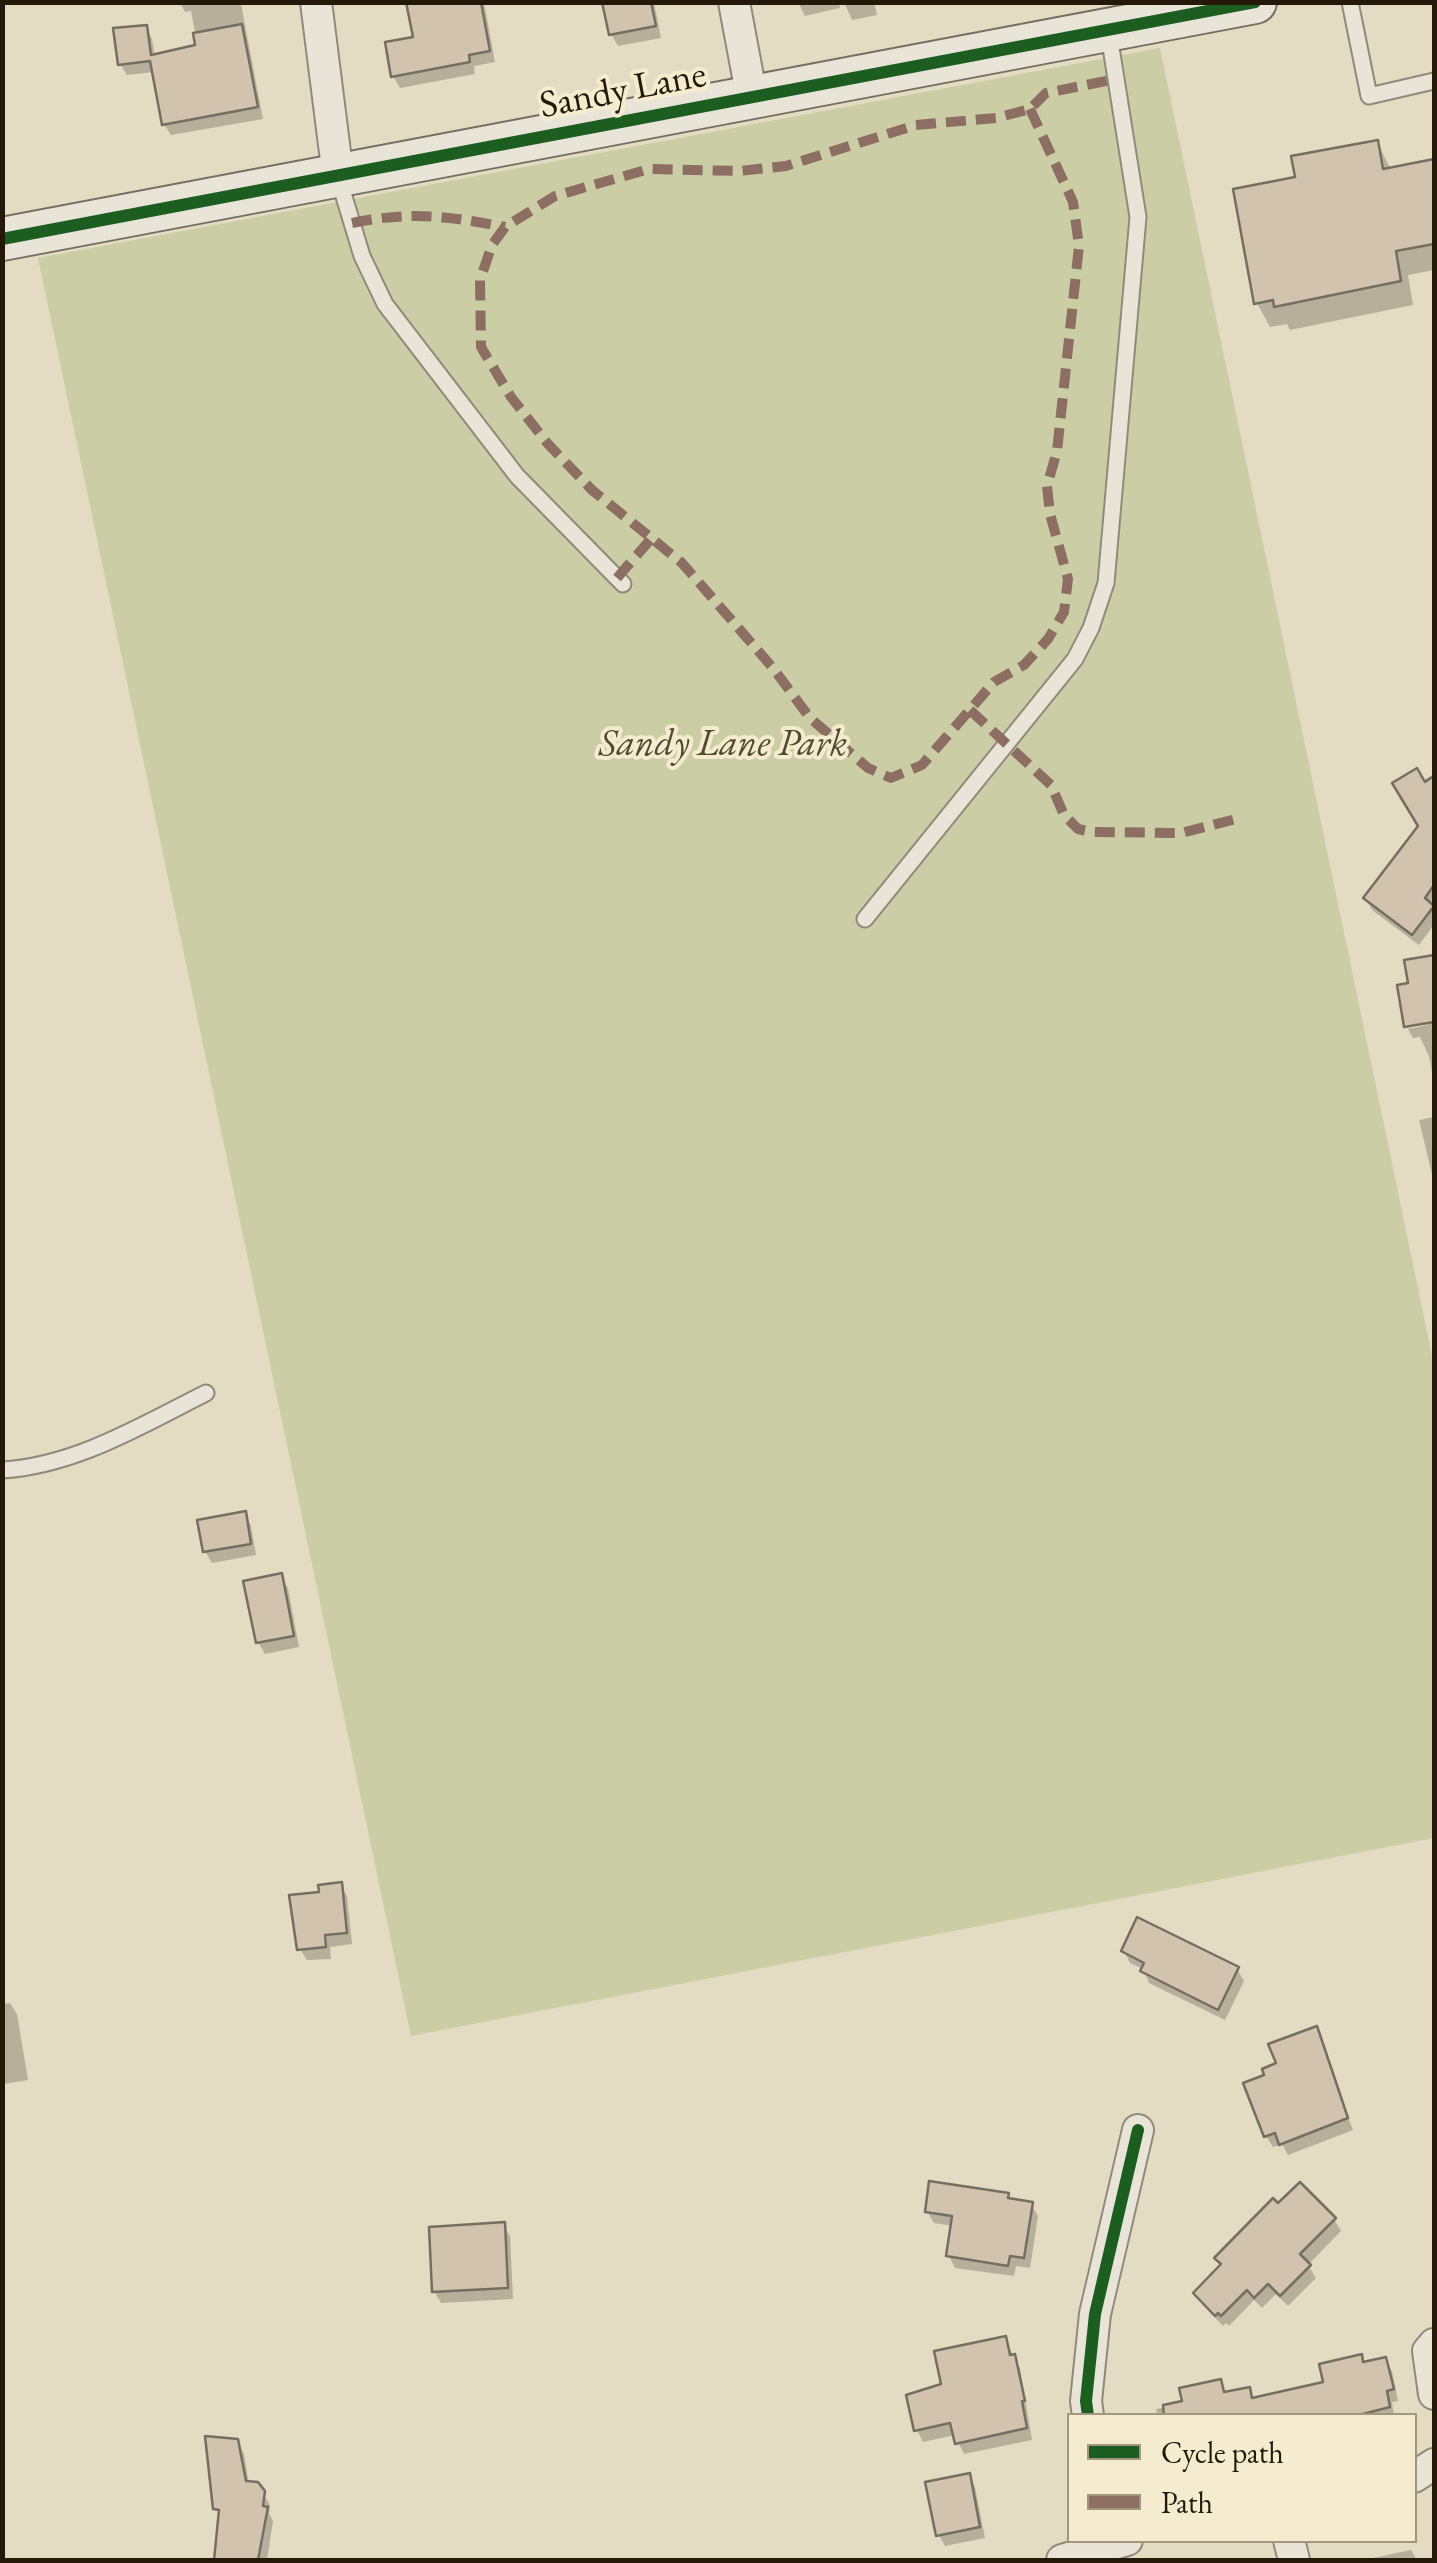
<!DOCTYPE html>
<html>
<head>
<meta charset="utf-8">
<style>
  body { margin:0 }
  #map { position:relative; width:1437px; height:2563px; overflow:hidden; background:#e3dbc2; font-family:"EB Garamond",serif }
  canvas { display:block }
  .frame { position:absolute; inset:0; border:5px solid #241808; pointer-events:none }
  .legend { position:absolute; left:1067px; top:2413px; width:350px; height:130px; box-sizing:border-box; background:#f5eccf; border:2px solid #a1977f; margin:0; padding:12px 18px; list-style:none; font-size:30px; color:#241808 }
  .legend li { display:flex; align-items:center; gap:20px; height:50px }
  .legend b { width:50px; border:2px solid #a1977f }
</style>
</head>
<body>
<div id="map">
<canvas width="1437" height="2563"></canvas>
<div class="frame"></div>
<ul class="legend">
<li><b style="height:12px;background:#1b5e20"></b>Cycle path</li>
<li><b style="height:12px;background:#8d6e63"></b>Path</li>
</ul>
</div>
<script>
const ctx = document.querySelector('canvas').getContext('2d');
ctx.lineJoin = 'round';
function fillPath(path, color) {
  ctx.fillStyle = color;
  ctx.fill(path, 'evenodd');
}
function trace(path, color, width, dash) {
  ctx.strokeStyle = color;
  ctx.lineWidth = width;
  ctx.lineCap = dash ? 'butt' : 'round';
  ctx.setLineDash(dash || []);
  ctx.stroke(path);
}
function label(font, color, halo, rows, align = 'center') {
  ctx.font = font + ' "EB Garamond",serif';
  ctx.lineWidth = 8;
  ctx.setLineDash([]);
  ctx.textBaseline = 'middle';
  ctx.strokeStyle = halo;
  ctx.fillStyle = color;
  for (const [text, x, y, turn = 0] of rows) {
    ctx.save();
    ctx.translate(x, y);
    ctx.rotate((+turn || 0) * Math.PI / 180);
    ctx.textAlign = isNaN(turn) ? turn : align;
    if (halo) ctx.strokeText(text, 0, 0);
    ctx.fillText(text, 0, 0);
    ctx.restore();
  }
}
fillPath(new Path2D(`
  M1160 48 1434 1365V1838L411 2036 38 258Z`), '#cbcea5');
fillPath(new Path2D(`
  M180 2H247L241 4 263 119 171 135 164 124 154 72 127 75 120 64 146 27 152 39 155 56 198 47 191 11 185 12Z
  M409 2H484L495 62 474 66 475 74 400 88 393 76 416 39Z
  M605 2H654L661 38 618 46 611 34Z
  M798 2H839L840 8 805 16Z
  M844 2H874L877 15 852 20Z
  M1377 142 1391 170 1434 162V270L1408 275 1413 305 1290 330 1287 324 1270 327 1257 303 1298 179Z
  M1434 774V925L1419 945 1372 910 1366 898 1421 826 1422 781Z
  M1434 958V1083L1429 1056 1420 1037 1413 1038 1408 1029 1428 1025 1427 1020 1406 1026 1411 985 1407 962Z
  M1434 1117V1183L1419 1120Z
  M245 1514 251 1526 256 1555 212 1563 205 1551Z
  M281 1576 288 1588 299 1647 265 1654 258 1642Z
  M341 1885 347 1896 352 1944 330 1947 331 1959 307 1960 300 1949 321 1895Z
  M1124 1951 1237 1969 1244 1981 1225 2020 1149 1983 1143 1969 1130 1963Z
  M10 2003 17 2014 28 2080 3 2084 5 2099 2 2100V2004Z
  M1316 2029 1335 2075 1332 2076 1353 2130 1288 2155 1282 2144 1273 2147 1266 2136 1267 2077Z
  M1007 2195 1010 2201 1031 2204 1038 2216 1030 2268 1016 2266 1014 2276 955 2268 949 2256 953 2226 934 2223 927 2211Z
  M1334 2219 1341 2231 1308 2265 1316 2278 1288 2306 1276 2294 1262 2308 1254 2300 1229 2326 1226 2323 1223 2326 1203 2305 1196 2293 1222 2267 1217 2258Z
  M503 2225 510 2236 513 2299 441 2303 434 2291Z
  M1004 2338 1020 2368 1032 2440 964 2454 955 2435 923 2442 917 2430 944 2386Z
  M1360 2357 1365 2364 1385 2360 1392 2371 1398 2401 1392 2402 1394 2416H1158L1156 2409 1185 2403 1220 2382 1227 2394 1249 2390 1255 2400 1326 2384Z
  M237 2442 244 2454 249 2484 262 2492 270 2505 269 2513 273 2521 267 2560H216L221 2517 216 2508Z
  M969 2476 975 2487 985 2538 945 2546 939 2535Z
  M1411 2550 1417 2560H1373V2558Z`), '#0003');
const building = new Path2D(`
  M406 2H481L490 51 469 55 470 62 391 77 385 42 413 37Z
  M602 2H651L656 26 609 35Z
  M242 24 258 107 162 125 150 61 118 65 113 28 147 25 151 55 195 45 193 33Z
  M1378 140 1383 169 1434 159V244L1396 251 1401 281 1274 307 1273 300 1254 304 1233 189 1295 177 1291 156Z
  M1417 768 1425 782 1434 776V885L1425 898 1434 906 1412 935 1363 898 1418 826 1392 783Z
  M1434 955V1022L1404 1027 1397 985 1408 983 1404 960Z
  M246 1511 251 1544 203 1552 197 1520Z
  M282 1573 294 1636 256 1643 243 1581Z
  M342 1882 347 1933 325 1935 326 1947 297 1950 289 1895 319 1892 318 1885Z
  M1137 1917 1239 1967 1218 2010 1140 1971 1144 1963 1121 1951Z
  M1317 2026 1348 2118 1279 2145 1275 2133 1264 2137 1243 2083 1264 2075 1262 2069 1276 2063 1268 2044Z
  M929 2181 1009 2193 1008 2198 1033 2202 1024 2258 1010 2256 1008 2266 946 2256 952 2216 925 2212Z
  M1300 2182 1336 2218 1300 2254 1311 2265 1280 2296 1268 2284 1254 2298 1247 2290 1221 2316 1218 2313 1215 2316 1193 2293 1221 2264 1214 2258 1273 2198 1278 2203Z
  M505 2222 508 2288 432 2292 429 2227Z
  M1006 2336 1010 2355 1015 2354 1025 2401H1022L1027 2428 955 2444 950 2423 914 2431 906 2395 941 2384 934 2351Z
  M1362 2354 1363 2362 1386 2357 1394 2389 1387 2391 1390 2407 1355 2416H1164L1163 2405 1182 2401 1179 2388 1221 2379 1224 2392 1250 2387 1252 2398 1323 2382 1319 2364Z
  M205 2436 238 2439 246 2481 258 2482 265 2491 263 2506 268 2507 258 2560H214L219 2510 213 2509Z
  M970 2473 980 2527 936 2536 925 2482Z`);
fillPath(building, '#d2c3af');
trace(building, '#756f61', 2.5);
const lane = new Path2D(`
  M1350 2 1369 96 1434 81
  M339 180 362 256 385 304 517 476 623 584
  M865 919 1075 659 1091 628 1106 583 1138 217 1109 35
  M2 1470C75 1466 142 1425 206 1393`);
const street = new Path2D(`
  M316 2 338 176
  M734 2 752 98
  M1434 2344 1428 2351 1434 2394
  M1088 2416 1086 2401 1095 2314 1138 2130
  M1414 2477 1434 2464
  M1289 2540 1294 2560
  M1062 2560 1127 2540`);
const secondary = new Path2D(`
  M2 239 1255 2`);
trace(lane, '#8f8a7a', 19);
trace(street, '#8f8a7a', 34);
trace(secondary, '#756f61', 46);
trace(lane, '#e8e4d7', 15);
trace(street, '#e8e4d7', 30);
trace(secondary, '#e8e4d7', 42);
trace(new Path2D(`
  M1030 109 1073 202 1079 246 1057 451 1047 486 1050 514 1068 579 1064 612 1048 639 1024 665 994 682 922 765 891 778 868 768 810 718 773 668 682 563 592 490 548 444 511 397 481 347 480 280 492 245 505 227 555 196 649 169 739 171 786 166 916 125 996 118 1030 109 1046 93 1116 79
  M352 223C411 211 447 216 505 227
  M617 578 650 540
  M970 710 1051 785 1064 815 1078 829 1092 832 1181 833 1236 819`), '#8d6e63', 10, [20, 10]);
trace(new Path2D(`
  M2 239 1255 2
  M1088 2416 1086 2401 1095 2314 1138 2130`), '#1b5e20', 12);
label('38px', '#241808', '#f5eccf', [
  ["Sandy Lane",623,91,-11]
]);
label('italic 38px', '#504b30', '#f5eccf', [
  ["Sandy Lane Park",723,745]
]);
</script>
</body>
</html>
